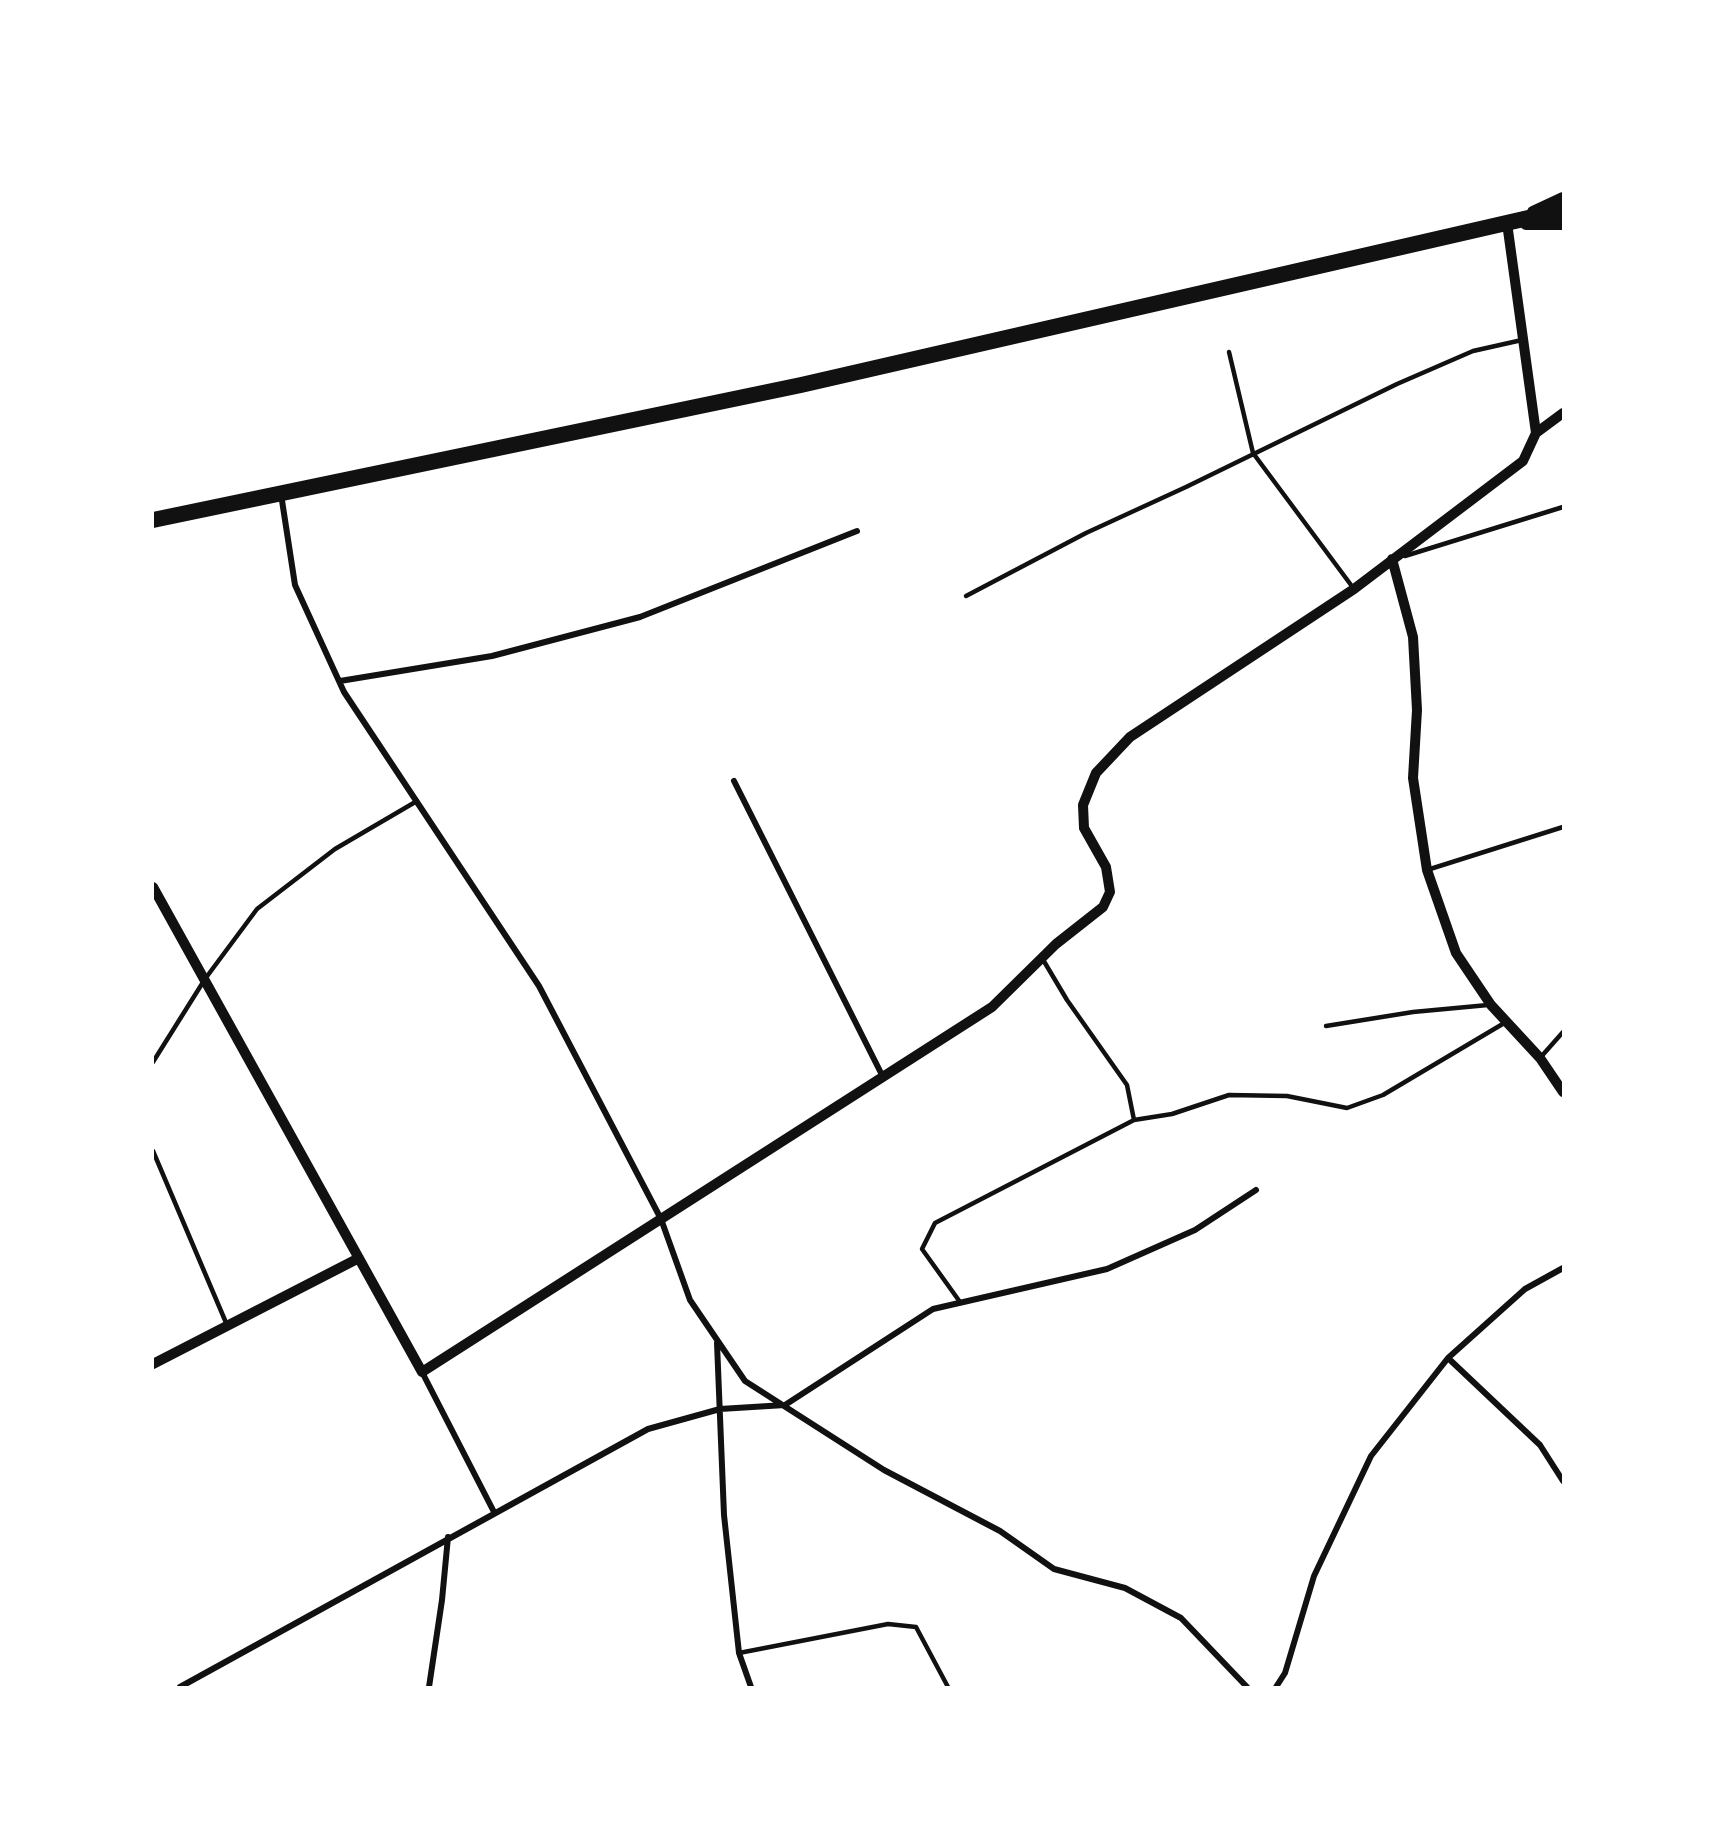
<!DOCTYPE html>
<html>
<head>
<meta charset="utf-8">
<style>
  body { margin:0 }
  #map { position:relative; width:1716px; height:1840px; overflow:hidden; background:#fff; font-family:Rubik,sans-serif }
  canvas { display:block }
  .frame { position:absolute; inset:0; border:154px solid #fff; pointer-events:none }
</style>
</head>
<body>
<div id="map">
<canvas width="1716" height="1840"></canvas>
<div class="frame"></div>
</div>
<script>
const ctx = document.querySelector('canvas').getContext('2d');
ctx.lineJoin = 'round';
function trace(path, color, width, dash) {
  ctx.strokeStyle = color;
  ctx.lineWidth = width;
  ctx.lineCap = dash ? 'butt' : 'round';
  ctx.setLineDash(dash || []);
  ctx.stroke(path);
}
trace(new Path2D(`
  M1229 352 1253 453 1354 589
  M1405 556 1563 507
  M966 596 1086 533 1186 487 1397 384 1473 351 1522 340
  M1427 870 1563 827
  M1326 1026 1413 1012 1488 1005
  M1540 1058 1563 1032
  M153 1062 205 979 257 909 335 849 417 801
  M1134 1120 1172 1114 1229 1095 1287 1096 1347 1108 1383 1095 1506 1022
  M153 1151 227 1325
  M960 1302 922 1249 935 1223 1134 1120 1127 1085 1067 1000 1042 958
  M739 1653 888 1624 916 1627 948 1687`), '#111', 4.5);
trace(new Path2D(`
  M281 494 295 585 344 692 539 986 661 1219 690 1300 745 1381 884 1470 1000 1531 1054 1569 1125 1588 1181 1618 1247 1687
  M340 681 492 656 640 617 857 531
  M734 781 883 1077
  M717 1343 724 1515 739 1653 751 1687
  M1448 1358 1540 1445 1563 1481
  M422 1372 494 1512
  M180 1687 648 1429 720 1409 785 1405 933 1309 1107 1269 1195 1230 1256 1190
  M429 1687 442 1600 448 1537
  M1276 1687 1285 1673 1314 1576 1371 1456 1448 1358 1525 1289 1563 1268`), '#111', 6);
trace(new Path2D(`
  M1536 433 1563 413
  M1392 559 1413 637 1417 710 1413 778 1427 870 1456 953 1491 1005 1540 1058 1563 1092
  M153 887 422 1372 992 1007 1056 944 1103 907 1110 892 1106 867 1084 828 1083 805 1096 773 1130 737 1354 589 1523 461 1536 433 1507 223
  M153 1364 359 1258`), '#111', 10);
trace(new Path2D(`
  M1533 212 1563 198
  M1526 224H1563`), '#111', 12);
trace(new Path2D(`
  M153 520 801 385 1563 210`), '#111', 16);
</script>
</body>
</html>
